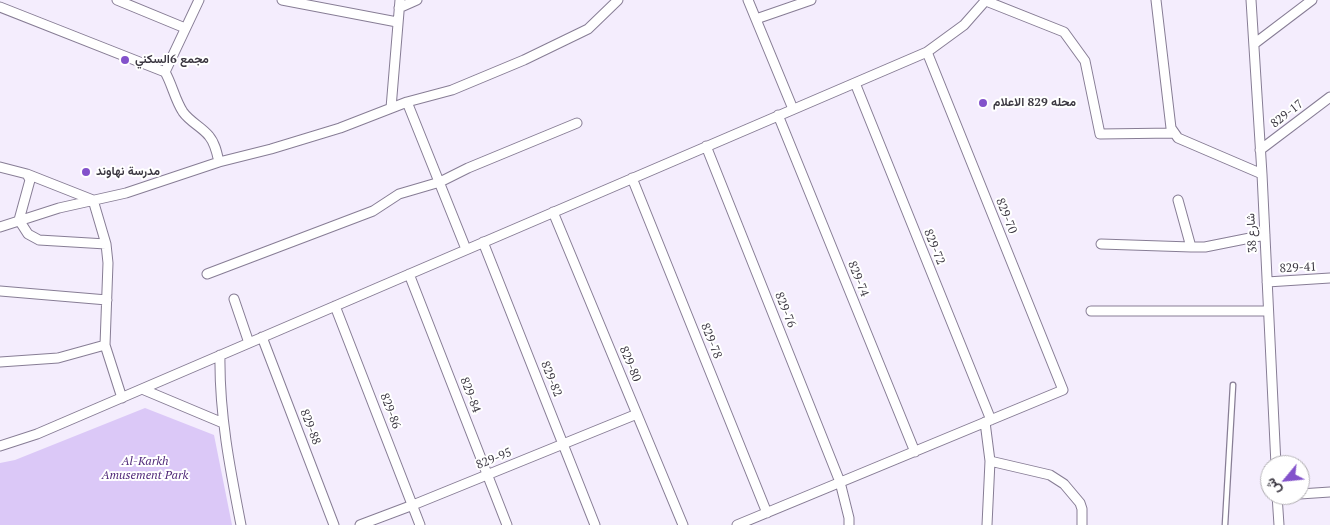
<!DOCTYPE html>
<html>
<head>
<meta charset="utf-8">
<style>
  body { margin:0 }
  #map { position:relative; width:1330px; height:525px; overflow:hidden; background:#f4edfd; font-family:"PT Serif",Vazirmatn,serif }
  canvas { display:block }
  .north { position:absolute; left:1260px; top:455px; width:50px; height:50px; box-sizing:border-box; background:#fff; border:1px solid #b1afb3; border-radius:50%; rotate:242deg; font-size:14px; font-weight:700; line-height:20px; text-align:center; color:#3c3842 }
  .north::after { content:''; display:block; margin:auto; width:18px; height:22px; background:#8352cb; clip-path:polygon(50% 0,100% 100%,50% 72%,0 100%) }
</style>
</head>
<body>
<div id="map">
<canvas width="1330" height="525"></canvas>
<div class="north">ش</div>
</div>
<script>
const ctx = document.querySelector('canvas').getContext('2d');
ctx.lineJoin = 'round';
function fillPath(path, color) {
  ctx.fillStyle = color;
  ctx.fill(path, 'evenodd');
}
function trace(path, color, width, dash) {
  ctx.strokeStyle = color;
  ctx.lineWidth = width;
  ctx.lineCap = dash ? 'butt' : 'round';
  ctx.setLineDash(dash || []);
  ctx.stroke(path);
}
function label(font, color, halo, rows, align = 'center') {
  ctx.font = font + ' "PT Serif",Vazirmatn,serif';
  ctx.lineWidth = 4;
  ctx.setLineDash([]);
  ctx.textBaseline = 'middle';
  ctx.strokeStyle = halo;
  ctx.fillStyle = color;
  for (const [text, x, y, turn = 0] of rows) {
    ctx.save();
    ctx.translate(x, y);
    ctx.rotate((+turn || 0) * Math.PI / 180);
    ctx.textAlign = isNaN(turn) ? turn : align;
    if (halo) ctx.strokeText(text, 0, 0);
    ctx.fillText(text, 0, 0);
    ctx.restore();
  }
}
fillPath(new Path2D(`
  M145 408 214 435 232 525H0V463L15 460Z`), '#dbc8f7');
const lane = new Path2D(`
  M1225 525 1233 385`);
const street = new Path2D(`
  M117 0 185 28
  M282 0 397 22
  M748 0 793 109
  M1156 0 1171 128 1178 138 1262 174
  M1251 0 1262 174 1276 465
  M986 1 1064 32 1085 61 1100 134 1174 133
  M0 7 165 72C172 84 175 100 183 112 190 122 202 127 209 136 215 143 217 153 219 162
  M399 8 417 0
  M756 19 811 0
  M1254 44 1312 0
  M165 72 199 0
  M855 83 991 420
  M407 102 466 249
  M391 108 400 0
  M778 115 915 452
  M706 146 840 482 849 518V525
  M1260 150 1330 97
  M0 167 27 174 30 180 19 220 28 234 39 240 106 244
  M27 174 93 200 106 244 108 263 105 345 122 398
  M632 178 767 513
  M1178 200 1191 247H1205L1265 235
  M553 212 683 525
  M0 227 59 208 126 193 219 162 271 149 340 128 407 102 452 90 524 60 588 29 618 0
  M483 242 595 525
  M1101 244 1191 247
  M207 274 373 211 399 194 440 182 468 168 577 123
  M409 274 507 525
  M1267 282 1330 278
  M0 291 107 300
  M234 299 249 343
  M335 306 420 525
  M1091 311H1268
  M262 337 334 525
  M220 355C219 413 230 469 241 525
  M0 362 58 358 105 345
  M142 389 223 423
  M985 422 990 461 1050 475 1064 484 1080 503 1082 509V525
  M0 446 37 434 927 52 964 25 986 0
  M1300 494 1330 492
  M1277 495 1279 525
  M360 525 413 505 637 414
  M737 525 1063 390 927 52
  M987 525 990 461`);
trace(lane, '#877d95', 7);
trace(street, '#877d95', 11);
trace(lane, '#fff', 4.5);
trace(street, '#fff', 9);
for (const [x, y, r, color] of [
  [125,60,5,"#8352cb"],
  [983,103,5,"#8352cb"],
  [86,172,5,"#8352cb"]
]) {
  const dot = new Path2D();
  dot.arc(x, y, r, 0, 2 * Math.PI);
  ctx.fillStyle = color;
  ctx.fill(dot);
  trace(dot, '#fff', 2);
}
label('bold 12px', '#3c3842', '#fff', [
  ["مجمع 6السكني",135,60],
  ["محله 829 الاعلام",993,103],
  ["مدرسة نهاوند",96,172]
], 'left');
label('12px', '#3c3842', '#fff', [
  ["829-17",1287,114,-38],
  ["829-70",1006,216,68],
  ["شارع 38",1252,233,-93],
  ["829-72",934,247,68],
  ["829-41",1298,268,-3],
  ["829-74",858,279,68],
  ["829-76",785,310,68],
  ["829-78",711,341,68],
  ["829-80",630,364,67],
  ["829-82",551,379,68],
  ["829-84",470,395,69],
  ["829-86",390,411,69],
  ["829-88",310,427,69],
  ["829-95",494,459,-22]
]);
label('italic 12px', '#522b7a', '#fff', [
  ["Al-Karkh",145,462],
  ["Amusement Park",145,476]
]);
</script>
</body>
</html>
